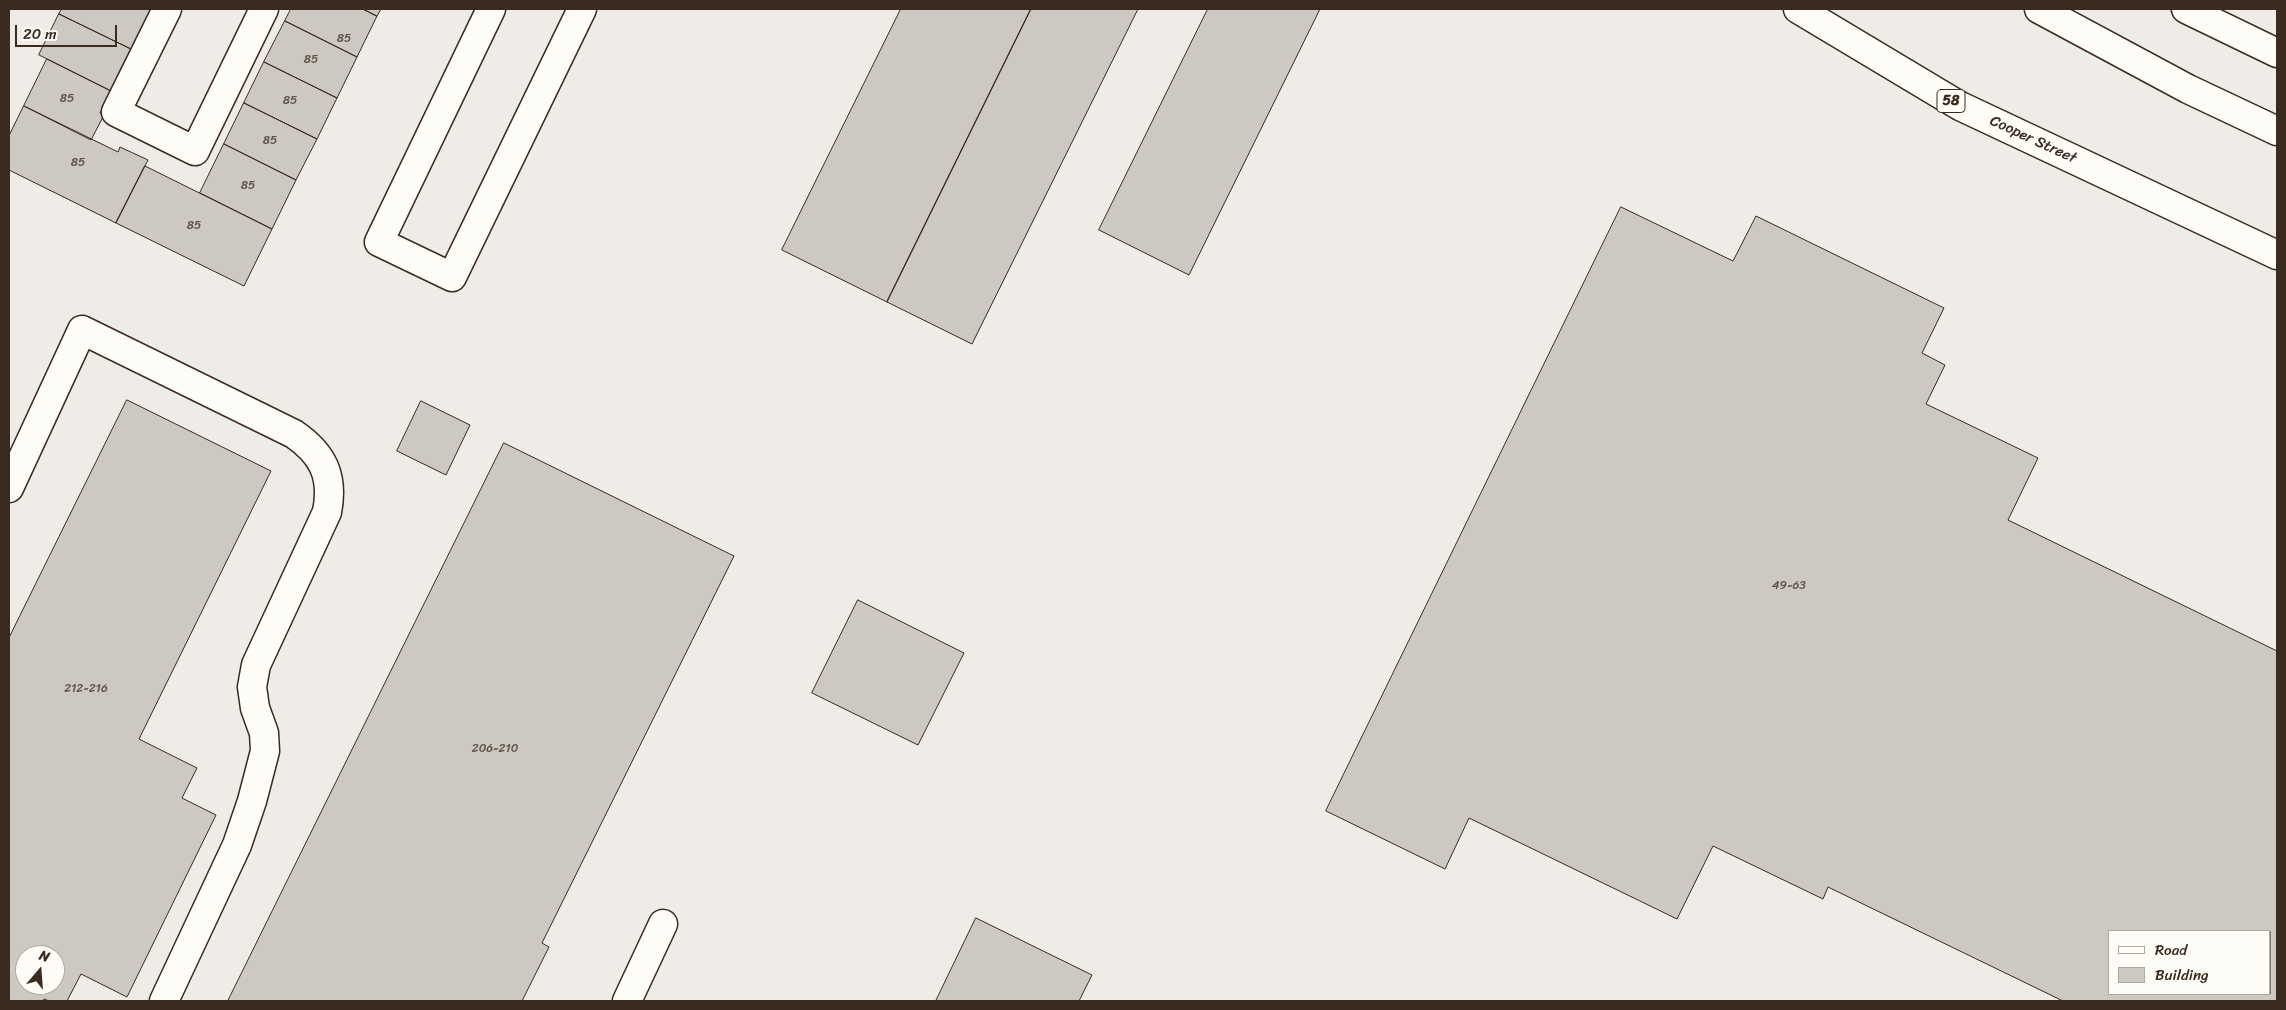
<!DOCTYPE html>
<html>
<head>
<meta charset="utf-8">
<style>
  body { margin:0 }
  #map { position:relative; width:2286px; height:1010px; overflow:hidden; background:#fdfcf7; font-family:Sriracha,sans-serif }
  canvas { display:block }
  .frame { position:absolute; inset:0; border:10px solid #3b2a1e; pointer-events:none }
  .legend { position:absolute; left:2108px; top:930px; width:162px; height:65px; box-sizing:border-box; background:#fdfcf7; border:1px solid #afa8a0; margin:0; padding:6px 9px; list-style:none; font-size:15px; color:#3b2a1e }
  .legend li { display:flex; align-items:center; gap:10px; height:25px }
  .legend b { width:25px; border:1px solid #afa8a0 }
  .north { position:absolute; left:15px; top:945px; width:50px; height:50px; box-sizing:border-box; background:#fdfcf7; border:1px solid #afa8a0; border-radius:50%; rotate:18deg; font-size:14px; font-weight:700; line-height:20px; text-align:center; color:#3b2a1e }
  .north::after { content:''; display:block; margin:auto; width:18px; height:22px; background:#3b2a1e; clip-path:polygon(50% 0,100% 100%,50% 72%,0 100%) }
  .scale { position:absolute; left:15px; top:25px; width:102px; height:22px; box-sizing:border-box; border:2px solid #3b2a1e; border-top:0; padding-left:6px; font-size:15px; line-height:18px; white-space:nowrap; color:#3b2a1e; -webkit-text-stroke:4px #fdfcf7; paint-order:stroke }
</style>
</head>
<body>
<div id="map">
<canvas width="2286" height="1010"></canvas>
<div class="frame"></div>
<ul class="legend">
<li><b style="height:6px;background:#fdfcf7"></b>Road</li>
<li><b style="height:14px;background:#cdc8c2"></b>Building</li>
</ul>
<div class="north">N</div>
<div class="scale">20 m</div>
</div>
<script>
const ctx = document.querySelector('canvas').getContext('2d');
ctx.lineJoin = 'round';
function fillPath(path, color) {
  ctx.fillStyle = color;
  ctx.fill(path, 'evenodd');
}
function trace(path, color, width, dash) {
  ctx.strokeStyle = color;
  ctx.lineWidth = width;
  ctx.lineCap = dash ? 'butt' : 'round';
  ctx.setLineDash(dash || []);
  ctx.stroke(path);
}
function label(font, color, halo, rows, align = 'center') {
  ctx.font = font + ' Sriracha,sans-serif';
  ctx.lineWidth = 4;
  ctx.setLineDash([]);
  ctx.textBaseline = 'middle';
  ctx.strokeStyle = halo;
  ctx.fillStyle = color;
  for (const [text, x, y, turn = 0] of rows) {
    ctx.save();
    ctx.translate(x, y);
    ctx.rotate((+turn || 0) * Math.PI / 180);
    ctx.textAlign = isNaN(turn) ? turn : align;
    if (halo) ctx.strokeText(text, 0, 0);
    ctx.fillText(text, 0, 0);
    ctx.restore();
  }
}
fillPath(new Path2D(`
  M9 9H2277V1001H9ZM2110 931H2270V994H2110ZM25 955H55V985H25Z`), '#efece7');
const building = new Path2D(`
  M62 9H151L141 31 145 33 135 51 59 14Z
  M291 9H363L377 16 357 57 285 21Z
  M363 9H381L377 16Z
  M901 9H1031L887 302 782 250Z
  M1031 9H1138L972 344 887 302Z
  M1208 9H1320L1189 275 1099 230Z
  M59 14 135 51 127 68 123 66 111 91 39 55Z
  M285 21 357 57 337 98 264 62Z
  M47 59 111 91 100 113 104 115 91 140 24 106Z
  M264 62 337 98 317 139 244 103Z
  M244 103 317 139 296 180 224 144Z
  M24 106 118 152 120 147 148 160 116 223 9 170V136Z
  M224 144 296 180 272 229 200 193Z
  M145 166 272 229 244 286 116 223Z
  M1621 207 1733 261 1756 216 1944 308 1922 353 1945 365 1926 404 2038 458 2008 520 2277 651V1001H2063L1828 887 1823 899 1713 846 1677 919 1469 818 1445 869 1326 811ZM2110 931H2270V994H2110Z
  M127 400 271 471 139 739 197 768 182 798 216 815 127 997 81 974 67 1001H49L44 999 43 1001H9V638ZM25 955H55V985H25Z
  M421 401 470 425 446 475 397 451Z
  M504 443 734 556 542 943 549 947 522 1001H228Z
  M858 600 964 653 918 745 812 693Z
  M976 918 1092 975 1079 1001H936Z`);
fillPath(building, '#cdc8c2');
trace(building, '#3b2a1e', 1);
const minor = new Path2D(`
  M167 9 116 112 195 151 264 9
  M491 9 379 242 452 277 582 9
  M2186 9 2277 53
  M9 488 82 330 294 434C323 454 334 476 327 512L256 665 252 687 255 708 264 733 265 751 252 801 237 845 164 1001
  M627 1001 663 924`);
const major = new Path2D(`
  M1798 9 1960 106 2277 255
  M2039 9 2188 89 2277 131`);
trace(minor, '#3b2a1e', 31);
trace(major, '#3b2a1e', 31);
trace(minor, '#fdfcf7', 28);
trace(major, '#fdfcf7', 28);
label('12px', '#605247', null, [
  ["85",344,39],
  ["85",311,60],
  ["85",67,99],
  ["85",290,101],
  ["85",270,141],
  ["85",78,163],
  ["85",248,186],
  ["85",194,226],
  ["49-63",1789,586],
  ["212-216",86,689],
  ["206-210",495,749]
]);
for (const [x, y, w] of [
  [1951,101,28]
]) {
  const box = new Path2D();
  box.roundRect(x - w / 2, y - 11.5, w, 23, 4);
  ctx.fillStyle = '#fdfcf7';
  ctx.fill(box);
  trace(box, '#3b2a1e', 1);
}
label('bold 14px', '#3b2a1e', null, [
  ["58",1951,101]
]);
label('15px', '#3b2a1e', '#fdfcf7', [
  ["Cooper Street",2033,140,25]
]);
</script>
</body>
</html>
